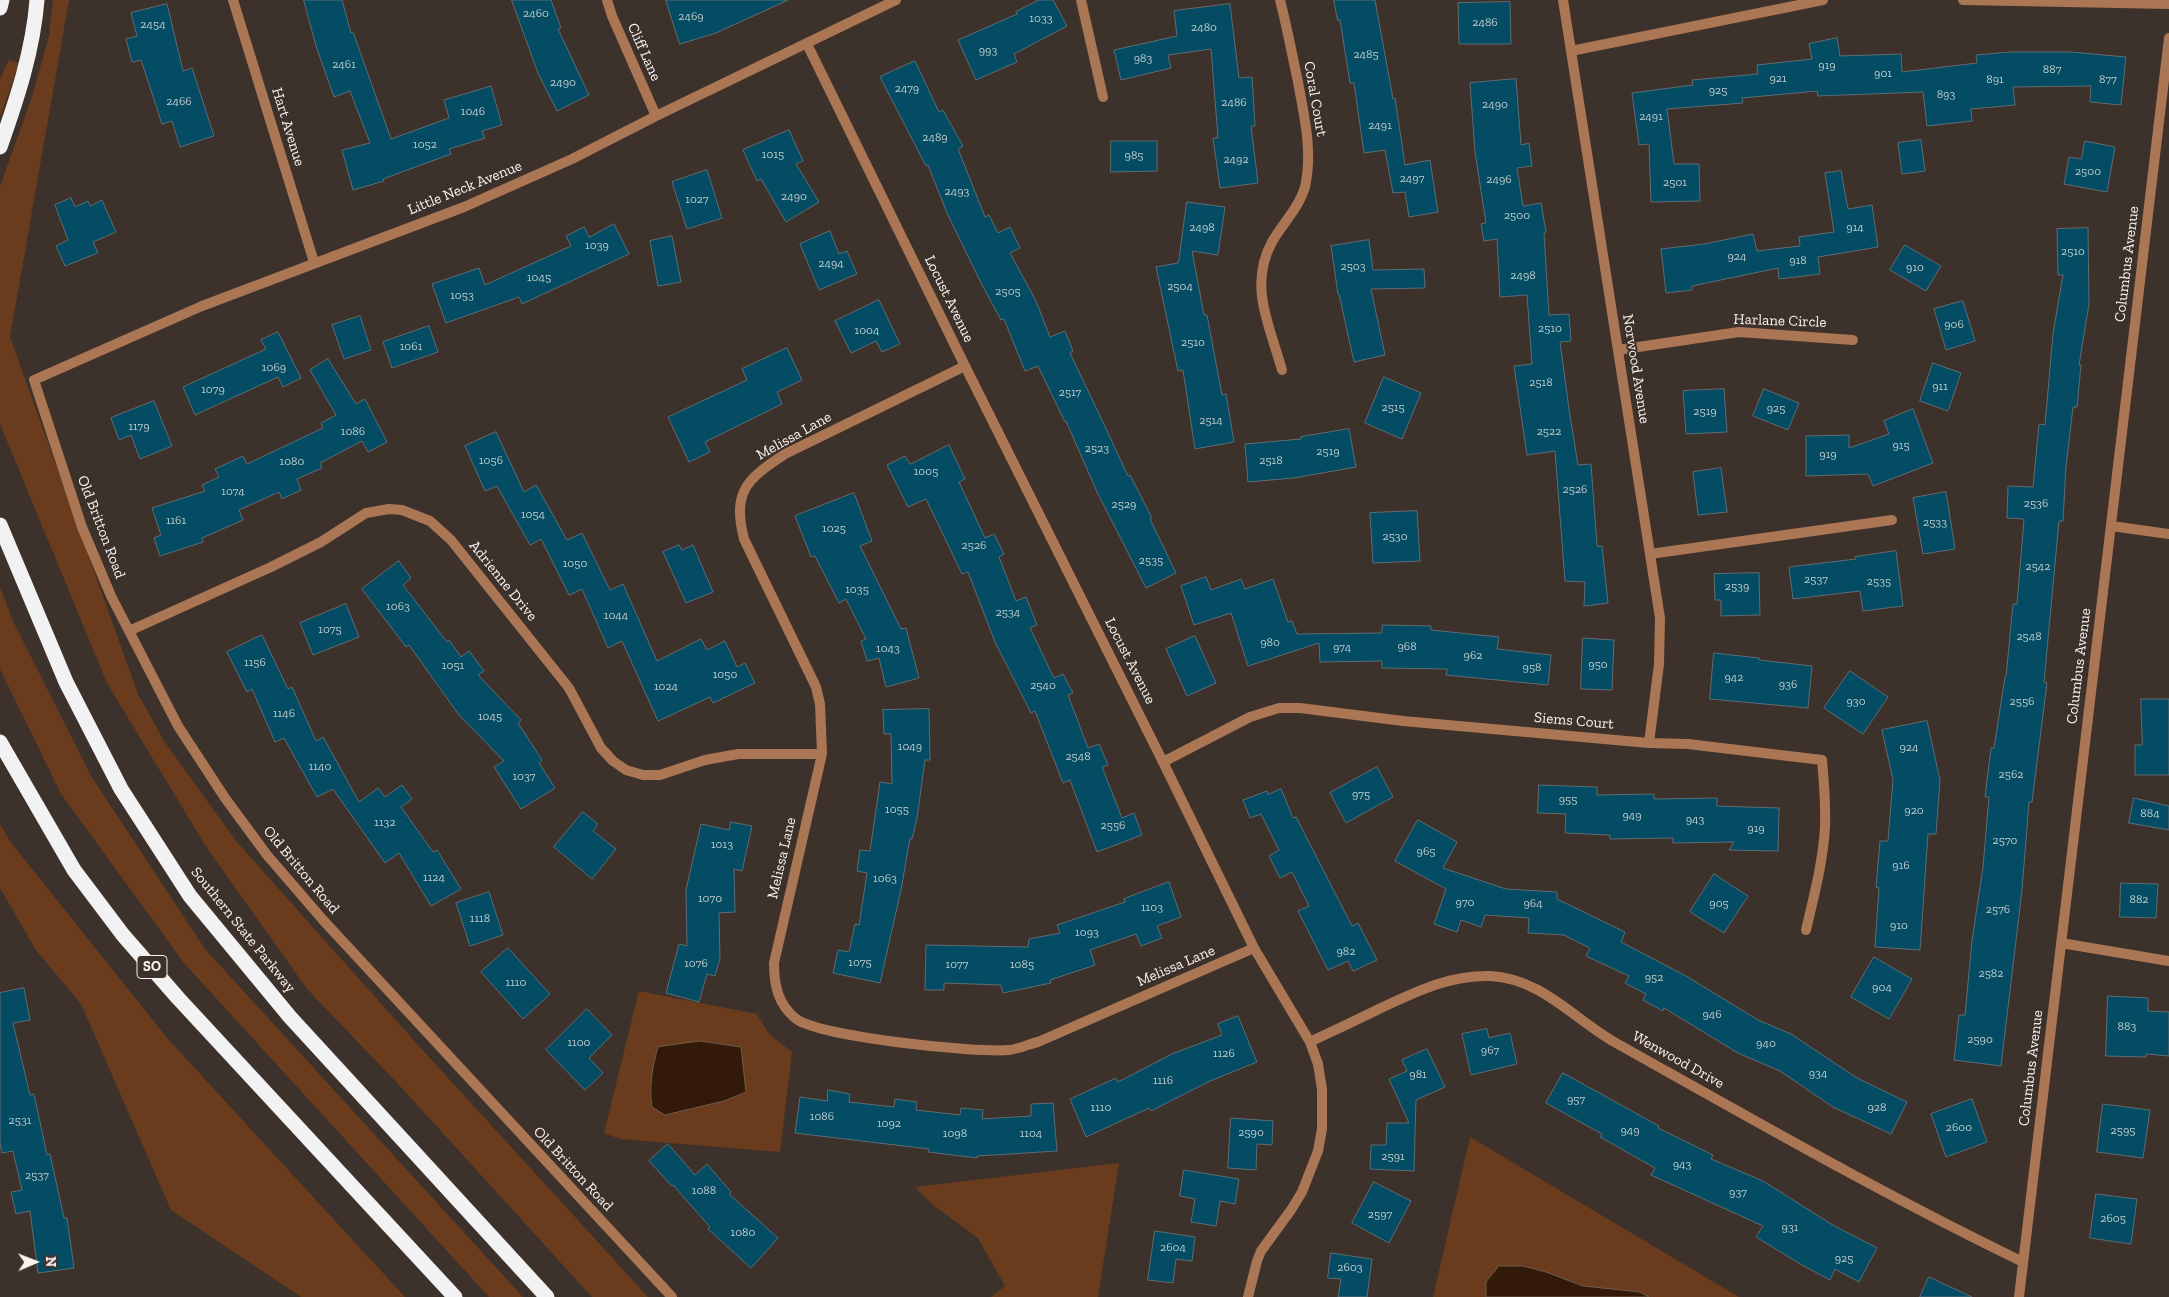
<!DOCTYPE html>
<html>
<head>
<meta charset="utf-8">
<style>
  body { margin:0 }
  #map { position:relative; width:2169px; height:1297px; overflow:hidden; background:#3d312b; font-family:"Zilla Slab",serif }
  canvas { display:block }
  .north { position:absolute; left:10px; top:1237px; width:50px; height:50px; -webkit-text-stroke:4px #3d312b; paint-order:stroke; rotate:89deg; font-size:14px; font-weight:700; line-height:20px; text-align:center; color:#faf3ee }
  .north::after { content:''; display:block; margin:auto; width:18px; height:22px; background:#faf3ee; clip-path:polygon(50% 0,100% 100%,50% 72%,0 100%) }
</style>
</head>
<body>
<div id="map">
<canvas width="2169" height="1297"></canvas>
<div class="north">N</div>
</div>
<script>
const ctx = document.querySelector('canvas').getContext('2d');
ctx.lineJoin = 'round';
function fillPath(path, color) {
  ctx.fillStyle = color;
  ctx.fill(path, 'evenodd');
}
function trace(path, color, width, dash) {
  ctx.strokeStyle = color;
  ctx.lineWidth = width;
  ctx.lineCap = dash ? 'butt' : 'round';
  ctx.setLineDash(dash || []);
  ctx.stroke(path);
}
function label(font, color, halo, rows, align = 'center') {
  ctx.font = font + ' "Zilla Slab",serif';
  ctx.lineWidth = 4;
  ctx.setLineDash([]);
  ctx.textBaseline = 'middle';
  ctx.strokeStyle = halo;
  ctx.fillStyle = color;
  for (const [text, x, y, turn = 0] of rows) {
    ctx.save();
    ctx.translate(x, y);
    ctx.rotate((+turn || 0) * Math.PI / 180);
    ctx.textAlign = isNaN(turn) ? turn : align;
    if (halo) ctx.strokeText(text, 0, 0);
    ctx.fillText(text, 0, 0);
    ctx.restore();
  }
}
fillPath(new Path2D(`
  M53 0H69L10 337 138 694 164 741 236 841 418 1045 648 1297H592L400 1086 307 989 205 845 107 683 0 424V186L31 100 49 36Z
  M9 60 19 63 0 118V79Z
  M0 587 13 621 91 776 205 949 523 1297H489L184 963 61 794 0 669Z
  M0 824 9 840 168 1039 405 1297H301L171 1210 81 1004 36 950 0 888Z
  M639 991 757 1014 769 1034 792 1052 780 1152 620 1139 604 1133Z
  M1470 1137 1739 1297H1433Z
  M1119 1163 1098 1297H991L1005 1286 978 1238 932 1204 915 1187Z`), '#6a3c1d');
const water = new Path2D(`
  M700 1041 741 1047 746 1092 724 1101 665 1115 652 1107C649 1086 652 1068 658 1047Z
  M1499 1266H1523L1546 1272 1583 1286 1640 1292 1649 1297H1486V1282Z`);
fillPath(water, '#331a08');
trace(water, '#6f5b4d', 1);
const building = new Path2D(`
  M304 0H342L351 33 353 32 391 139 449 118 444 100 491 86 502 125 482 131 485 138 449 149 451 154 383 179 384 181 353 190 342 150 370 143 350 91 334 97 316 46Z
  M512 0H551L561 28 558 29 589 95 557 111 538 73Z
  M666 0H788L716 33 680 44Z
  M1039 0H1053L1067 26 1014 54 1017 62 976 80 958 40 1017 14 1016 12Z
  M1334 0H1375L1393 99 1395 98 1405 165 1430 160 1438 212 1409 217 1405 192 1393 193 1385 150 1364 153 1354 83H1350L1340 20H1338Z
  M1510 2 1511 44H1459L1458 3Z
  M167 4 183 71 192 68 214 136 180 147 172 121 162 124 141 60 132 62 126 39 137 36 131 13Z
  M1230 4 1239 78 1252 77 1255 126H1251L1258 183 1220 188 1213 138H1218L1211 49 1168 55 1171 68 1121 80 1114 50 1177 36 1174 11Z
  M1837 38 1840 56 1901 54 1902 72 1977 63 1976 55 2010 52H2071L2126 57 2121 105 2090 102 2091 86 2013 87 2015 105 1971 109 1972 121 1927 126 1923 92 1818 96 1817 91 1742 98 1743 103 1667 109 1674 164H1699L1700 201 1651 202 1649 144 1639 145 1632 93 1693 85 1692 80 1758 74 1757 65 1812 59 1809 44Z
  M915 61 939 112 943 110 963 146 958 149 985 217 989 215 998 233 1010 227 1020 248 1010 253 1036 301 1050 337 1065 331 1073 351 1070 353 1102 420 1128 476 1130 475 1152 518 1150 519 1176 573 1146 588 1097 492 1066 421 1065 422 1038 366 1025 371 1004 319 1001 320 981 283 947 213 928 165 926 166 880 77Z
  M1516 79 1521 145 1529 143 1532 166 1517 168 1523 206 1541 203 1546 232 1544 233 1549 315 1569 314 1571 341 1560 342 1569 409 1578 465 1591 464 1597 546H1602L1608 603 1584 606 1585 582 1565 581 1555 451 1527 455 1514 366 1532 364 1527 295 1500 297 1497 239 1484 241 1481 224 1486 223 1475 152 1470 83Z
  M789 130 803 161 796 164 819 202 786 222 761 179 757 181 743 150Z
  M1921 140 1925 171 1902 174 1898 143Z
  M1111 141H1157V171L1111 172Z
  M2085 141 2115 147 2107 192 2064 184 2069 157 2081 159Z
  M707 170 722 218 687 229 672 182Z
  M1841 171 1848 209 1872 205 1878 247 1818 257 1820 274 1779 279 1778 268 1692 286V290L1666 293 1661 249 1704 244 1753 234 1757 251 1800 246 1799 237 1834 232 1825 173Z
  M71 198 75 207 88 201 90 206 102 200 116 232 93 242 98 253 65 266 56 246 68 240 55 205Z
  M1187 202 1225 207 1218 255 1192 251 1204 315H1207L1222 395 1226 394 1234 442 1195 449 1183 370 1178 371 1156 267 1178 263Z
  M614 224 629 254 522 304 519 297 446 323 432 284 479 268 485 285 571 246 566 236 584 227 589 237Z
  M2088 228 2089 304 2079 365H2081L2077 407H2073L2066 467 2063 521H2059L2044 682 2047 683 2032 802H2029L2022 890 2001 1066 1954 1060 1959 1015H1965L1972 941 1983 867 1989 797H1985L1991 748H1994L2005 677H2006L2013 604H2017L2024 519 2007 518 2008 486 2033 487 2039 424 2045 425 2053 334 2063 275H2058L2057 229Z
  M830 231 839 254 847 251 857 274 819 290 800 244Z
  M672 236 681 282 658 286 650 241Z
  M1369 240 1373 270 1424 269 1425 288 1371 289 1385 355 1354 362 1339 294H1338L1331 246Z
  M1905 245 1941 266 1926 291 1890 270Z
  M879 300 900 344 882 352 876 341 851 353 835 321Z
  M1963 301 1975 341 1946 350 1934 309Z
  M360 316 371 350 344 359 332 325Z
  M429 326 438 352 392 368 383 342Z
  M278 332 301 378 283 387 278 377 195 415 183 387 266 349 261 340Z
  M787 348 802 380 777 392 782 404 705 442 710 452 689 462 668 417 747 380 742 369Z
  M328 359 356 404 365 399 387 442 368 452 362 441 320 463 322 468 297 479 301 490 282 499 279 492 239 510 243 520 202 538 203 542 160 556 154 538 161 535 152 508 205 491 202 485 219 477 215 469 243 456 247 464 323 428 321 423 336 415 310 370Z
  M1933 363 1961 373 1948 411 1920 401Z
  M1384 377 1421 393 1402 439 1365 423Z
  M1724 389 1727 432 1686 434 1683 391Z
  M1764 389 1799 403 1788 430 1753 416Z
  M154 401 172 446 140 459 131 435 119 440 111 418Z
  M1913 409 1933 463 1873 486 1868 474 1806 476V436L1849 435V448L1889 434 1884 421Z
  M1349 429 1356 467 1294 478 1248 482 1245 444 1301 439V437Z
  M496 432 524 492 536 485 567 540 582 533 610 590 623 584 657 661 701 639 707 650 725 641 737 667 745 663 755 683 713 703 710 697 658 721 622 641 608 648 582 589 569 595 541 539 530 545 497 486 485 491 465 446Z
  M949 445 965 479 959 482 985 538 994 534 1004 554 999 557 1016 601 1026 597 1037 625 1030 628 1054 678 1063 674 1073 693 1068 695 1088 748 1099 744 1108 765 1102 767 1122 818 1134 813 1142 835 1097 852 1070 780 1063 783 1035 711 1031 713 995 642 968 572 962 574 926 499 908 507 887 465 905 456 910 464Z
  M1721 468 1727 512 1698 515 1693 472Z
  M1946 492 1955 549 1923 554 1913 498Z
  M854 493 872 541 860 546 901 629 906 628 919 678 886 687 879 658 867 661 861 641 866 639 846 599 839 603 815 556 811 557 795 516Z
  M1417 511 1420 561 1373 563 1370 513Z
  M679 545 682 550 693 545 713 592 686 603 663 552Z
  M1896 551 1903 606 1863 611 1860 591 1793 599 1789 567 1856 559 1855 557Z
  M399 561 411 578 403 585 447 642 449 640 461 657 469 651 484 671 478 675 521 720 518 723 542 760 539 763 555 788 521 809 494 767 504 761 459 715 409 645 406 647 362 589Z
  M1759 573 1760 615 1721 616V600H1715L1714 574Z
  M1206 577 1211 590 1241 579 1245 589 1273 579 1288 622 1292 621 1297 634 1382 633V625L1431 626V630L1499 637 1497 649 1551 655 1548 685 1446 675 1447 669 1382 668V661L1320 662 1319 643 1248 666 1231 613 1194 625 1181 586Z
  M346 604 359 637 313 655 300 623Z
  M262 635 288 689 292 687 316 741 323 737 359 802 378 788 385 797 402 785 412 799 401 807 433 852 437 850 461 889 431 906 399 853 385 863 333 789 317 797 284 738 275 742 252 689 247 692 227 652Z
  M1195 636 1216 683 1187 696 1166 649Z
  M1583 638 1614 640 1612 690 1581 689Z
  M1714 653 1759 658V660L1812 666 1808 708 1710 699Z
  M1850 671 1888 697 1863 734 1824 708Z
  M2141 699H2169V775H2135V745H2142Z
  M929 709 930 760H925L917 818 912 839 910 838 901 890 880 983 833 973 838 950 849 952 855 924 859 925 867 873 857 871 860 850 870 851 880 782 892 784 891 734H884L883 710Z
  M1927 721 1940 780 1936 834H1928L1920 950 1875 947 1879 888 1876 887 1880 841H1888L1893 780 1882 730Z
  M1377 767 1393 797 1346 823 1330 793Z
  M1539 785 1597 787V795L1654 794V799L1717 798V806L1779 808 1778 851 1729 850 1734 842 1673 843V838L1610 839V835L1565 833 1566 814 1538 813Z
  M1281 789 1293 818 1296 817 1352 926 1358 923 1377 960 1353 971 1348 961 1328 970 1298 911 1309 906 1292 872 1280 878 1269 856 1279 850 1261 814 1250 818 1243 800 1267 791 1268 794Z
  M2134 798 2169 806V830L2129 823Z
  M583 812 598 824 593 831 616 849 592 879 554 847Z
  M1418 820 1457 842 1443 868 1506 889 1557 892V899L1625 932 1621 942 1686 976 1758 1020 1791 1034 1857 1078 1907 1102 1891 1134 1833 1107 1780 1071 1738 1053 1664 1008 1663 1011 1643 1000 1646 994 1625 983 1629 976 1586 956 1590 948 1564 935 1528 933 1529 918 1485 915 1481 927 1461 920 1457 932 1434 924 1446 889 1395 861Z
  M731 822 752 826 742 871 734 869 735 912 719 913 720 958 715 976 707 974 699 1002 666 993 679 944 687 946 686 890 701 824 729 830Z
  M1714 874 1748 896 1724 933 1690 912Z
  M1169 882 1181 917 1157 926 1162 938 1141 946 1136 934 1090 950 1095 965 1050 980 1051 983 1003 993 1001 985 944 983V990H925L926 945 1028 947 1029 939 1060 933 1057 925 1125 902 1124 899Z
  M2121 883 2158 884 2156 918 2120 917Z
  M489 892 503 935 470 946 456 903Z
  M508 948 550 994 523 1019 481 972Z
  M1874 957 1912 979 1889 1019 1851 997Z
  M24 988 30 1020 13 1023 30 1095 34 1094 47 1155 50 1154 64 1218H67L74 1268 38 1273 30 1211 16 1214 11 1192 22 1190 13 1151 2 1153 0 1142V993Z
  M2108 996 2148 998V1011L2169 1012V1056L2146 1054V1057L2106 1056Z
  M587 1009 612 1035 589 1058 603 1073 585 1090 546 1050Z
  M1238 1016 1257 1062 1210 1081 1151 1111 1149 1108 1086 1137 1070 1099 1116 1078 1118 1082 1172 1054 1222 1035 1218 1024Z
  M1487 1029 1489 1038 1510 1033 1517 1064 1471 1075 1462 1034Z
  M1427 1049 1445 1087 1416 1100 1414 1171 1370 1169 1371 1145H1386L1387 1123H1409L1389 1079 1407 1071 1402 1060Z
  M1563 1073 1659 1126 1658 1128 1713 1155 1711 1159 1763 1181 1831 1224 1877 1248 1859 1282 1835 1269 1830 1280 1802 1265 1756 1237 1763 1226 1651 1175 1655 1168 1600 1137 1602 1134 1546 1103Z
  M828 1090 850 1094 849 1102 894 1107 895 1099 917 1102 916 1110 960 1115 961 1108 983 1110 982 1119 1031 1116V1104L1053 1103 1057 1151 977 1156V1158L928 1152 929 1149 795 1133 800 1097 827 1101Z
  M1972 1099 1987 1142 1946 1157 1931 1114Z
  M2103 1104 2150 1110 2143 1158 2097 1152Z
  M1231 1118 1273 1121 1272 1145 1257 1144 1256 1170 1228 1168Z
  M668 1144 695 1175 707 1164 731 1192 729 1194 778 1238 751 1268 708 1229 710 1227 673 1185 672 1186 649 1161Z
  M1184 1170 1239 1179 1235 1204 1220 1201 1216 1226 1191 1222 1195 1199 1180 1196Z
  M1374 1182 1411 1201 1389 1243 1352 1223Z
  M2096 1194 2137 1199 2131 1244 2090 1238Z
  M1155 1231 1195 1237 1192 1261 1176 1259 1173 1283 1148 1280Z
  M1331 1253 1372 1259 1367 1297H1338L1341 1279 1328 1278Z
  M1929 1277 1972 1297H1920Z`);
fillPath(building, '#034c63');
trace(building, '#5e6d74', 1);
trace(new Path2D(`
  M1081 0 1103 97
  M1650 554 1892 520`), '#ab7654', 10);
trace(new Path2D(`
  M233 0 314 262
  M607 0 612 16 656 116
  M1280 0C1287 27 1292 54 1298 82 1304 116 1313 151 1305 187 1299 208 1282 224 1272 242 1248 286 1270 326 1282 370
  M1563 0 1660 618 1659 664 1649 743
  M1963 0 2169 4
  M807 44 965 366 1163 762 1254 948 1310 1042 1318 1064 1322 1089V1129L1318 1151 1302 1192 1291 1210 1261 1251 1257 1261 1248 1297
  M1571 51 1823 0
  M1618 350 1739 332 1853 340
  M965 366 785 454C747 479 732 491 744 539L816 687 820 704 822 754 774 963C774 985 778 1004 795 1018 817 1037 976 1053 1009 1050 1019 1049 1029 1044 1038 1042L1254 948
  M2111 526 2169 534
  M129 631 271 567 321 542 366 513 389 509 402 510 430 521 451 540 569 688 601 748 613 761 626 770 643 775H660L705 760 738 754H822
  M1163 762 1250 717 1279 708H1300L1403 721 1649 743 1688 744 1822 760C1824 782 1826 804 1825 827 1823 862 1814 896 1806 930
  M2061 943 2169 961
  M1310 1042C1335 1030 1359 1019 1383 1007 1418 991 1450 975 1490 976 1541 978 1575 1020 1616 1043 1750 1118 1884 1195 2023 1262
  M672 1297 323 920 267 855 225 798 178 726 111 596 82 527 34 380 202 306 464 207 572 159 656 116 896 0
  M2019 1297 2169 38`), '#ab7654', 10);
trace(new Path2D(`
  M0 8 2 0
  M0 147C17 99 33 51 37 0
  M0 525 66 682 121 789 190 896 290 1017 547 1297
  M0 742 74 870 123 935 178 998 455 1297`), '#f2f2f2', 15);
label('12px', '#bcc9cb', null, [
  ["2460",536,14],
  ["2469",691,17],
  ["1033",1041,19],
  ["2486",1485,23],
  ["2454",153,25],
  ["2480",1204,28],
  ["993",988,51],
  ["2485",1366,55],
  ["983",1143,59],
  ["2461",344,65],
  ["919",1827,66],
  ["887",2052,70],
  ["901",1883,74],
  ["921",1778,79],
  ["891",1995,80],
  ["877",2108,80],
  ["2490",563,83],
  ["2479",907,89],
  ["925",1718,91],
  ["893",1946,95],
  ["2466",179,102],
  ["2486",1234,103],
  ["2490",1495,105],
  ["1046",473,112],
  ["2491",1651,117],
  ["2491",1380,126],
  ["2489",935,138],
  ["1052",425,145],
  ["1015",773,155],
  ["985",1134,156],
  ["2492",1236,160],
  ["2500",2088,172],
  ["2497",1412,179],
  ["2496",1499,180],
  ["2501",1675,183],
  ["2493",957,192],
  ["2490",794,197],
  ["1027",697,200],
  ["2500",1517,216],
  ["2498",1202,228],
  ["914",1855,228],
  ["1039",597,246],
  ["2510",2073,252],
  ["924",1737,257],
  ["918",1798,261],
  ["2494",831,264],
  ["2503",1353,267],
  ["910",1915,268],
  ["2498",1523,276],
  ["1045",539,278],
  ["2504",1180,287],
  ["2505",1008,292],
  ["1053",462,296],
  ["906",1954,325],
  ["2510",1550,329],
  ["1004",867,331],
  ["2510",1193,343],
  ["1061",411,347],
  ["1069",274,368],
  ["2518",1541,383],
  ["911",1940,387],
  ["1079",213,390],
  ["2517",1070,393],
  ["2515",1393,408],
  ["925",1776,409],
  ["2519",1705,412],
  ["2514",1211,421],
  ["1179",139,427],
  ["1086",353,432],
  ["2522",1549,432],
  ["915",1901,446],
  ["2523",1097,449],
  ["2519",1328,452],
  ["919",1828,455],
  ["1056",491,461],
  ["2518",1271,461],
  ["1080",292,462],
  ["1005",926,472],
  ["2526",1575,490],
  ["1074",233,492],
  ["2536",2036,504],
  ["2529",1124,505],
  ["1054",533,515],
  ["1161",176,521],
  ["2533",1935,523],
  ["1025",834,529],
  ["2530",1395,537],
  ["2526",974,546],
  ["2535",1151,561],
  ["1050",575,564],
  ["2542",2038,567],
  ["2537",1816,580],
  ["2535",1879,582],
  ["2539",1737,587],
  ["1035",857,590],
  ["1063",398,607],
  ["2534",1008,613],
  ["1044",616,616],
  ["1075",330,630],
  ["2548",2029,637],
  ["980",1270,643],
  ["968",1407,647],
  ["974",1342,648],
  ["1043",888,649],
  ["962",1473,656],
  ["1156",255,663],
  ["950",1598,665],
  ["1051",453,666],
  ["958",1532,668],
  ["1050",725,675],
  ["942",1734,678],
  ["936",1788,685],
  ["2540",1043,686],
  ["1024",666,687],
  ["930",1856,702],
  ["2556",2022,702],
  ["1146",284,714],
  ["1045",490,717],
  ["1049",910,747],
  ["924",1909,748],
  ["2548",1078,757],
  ["1140",320,767],
  ["2562",2011,775],
  ["1037",524,777],
  ["975",1361,795],
  ["955",1568,800],
  ["1055",897,810],
  ["920",1914,811],
  ["884",2150,814],
  ["949",1632,816],
  ["943",1695,820],
  ["1132",385,823],
  ["2556",1113,826],
  ["919",1756,829],
  ["2570",2005,841],
  ["1013",722,845],
  ["965",1426,852],
  ["916",1901,866],
  ["1124",434,878],
  ["1063",885,879],
  ["1070",710,899],
  ["882",2139,900],
  ["970",1465,903],
  ["964",1533,904],
  ["905",1719,904],
  ["1103",1152,908],
  ["2576",1998,910],
  ["1118",480,919],
  ["910",1899,926],
  ["1093",1087,933],
  ["982",1346,952],
  ["1075",860,963],
  ["1076",696,964],
  ["1077",957,965],
  ["1085",1022,965],
  ["2582",1991,974],
  ["952",1654,978],
  ["1110",516,983],
  ["904",1882,988],
  ["946",1712,1015],
  ["883",2127,1027],
  ["2590",1980,1040],
  ["1100",579,1043],
  ["940",1766,1044],
  ["967",1490,1051],
  ["1126",1224,1054],
  ["934",1818,1074],
  ["981",1418,1075],
  ["1116",1163,1081],
  ["957",1576,1100],
  ["1110",1101,1108],
  ["928",1877,1108],
  ["1086",822,1117],
  ["2531",20,1121],
  ["1092",889,1124],
  ["2600",1959,1128],
  ["949",1630,1131],
  ["2595",2123,1131],
  ["2590",1251,1133],
  ["1098",955,1134],
  ["1104",1031,1134],
  ["2591",1393,1157],
  ["943",1682,1165],
  ["2537",37,1176],
  ["1088",704,1191],
  ["937",1738,1193],
  ["2597",1380,1215],
  ["2605",2113,1219],
  ["931",1790,1228],
  ["1080",743,1233],
  ["2604",1173,1248],
  ["925",1844,1259],
  ["2603",1350,1268]
]);
for (const [x, y, w] of [
  [152,967,30]
]) {
  const box = new Path2D();
  box.roundRect(x - w / 2, y - 11.5, w, 23, 4);
  ctx.fillStyle = '#3d312b';
  ctx.fill(box);
  trace(box, '#faf3ee', 1);
}
label('bold 14px', '#faf3ee', null, [
  ["SO",152,967]
]);
label('15px', '#faf3ee', '#3d312b', [
  ["Cliff Lane",644,52,66],
  ["Coral Court",1315,99,80],
  ["Hart Avenue",288,127,73],
  ["Little Neck Avenue",465,188,-22],
  ["Columbus Avenue",2127,264,-83],
  ["Locust Avenue",949,299,64],
  ["Harlane Circle",1780,321,2],
  ["Norwood Avenue",1636,369,81],
  ["Melissa Lane",794,436,-29],
  ["Old Britton Road",101,527,69],
  ["Adrienne Drive",503,581,51],
  ["Locust Avenue",1130,661,63],
  ["Columbus Avenue",2079,666,-83],
  ["Siems Court",1574,721,5],
  ["Melissa Lane",782,858,-77],
  ["Old Britton Road",301,870,50],
  ["Southern State Parkway",243,930,51],
  ["Melissa Lane",1176,966,-23],
  ["Wenwood Drive",1678,1060,29],
  ["Columbus Avenue",2031,1068,-83],
  ["Old Britton Road",573,1169,47]
]);
</script>
</body>
</html>
